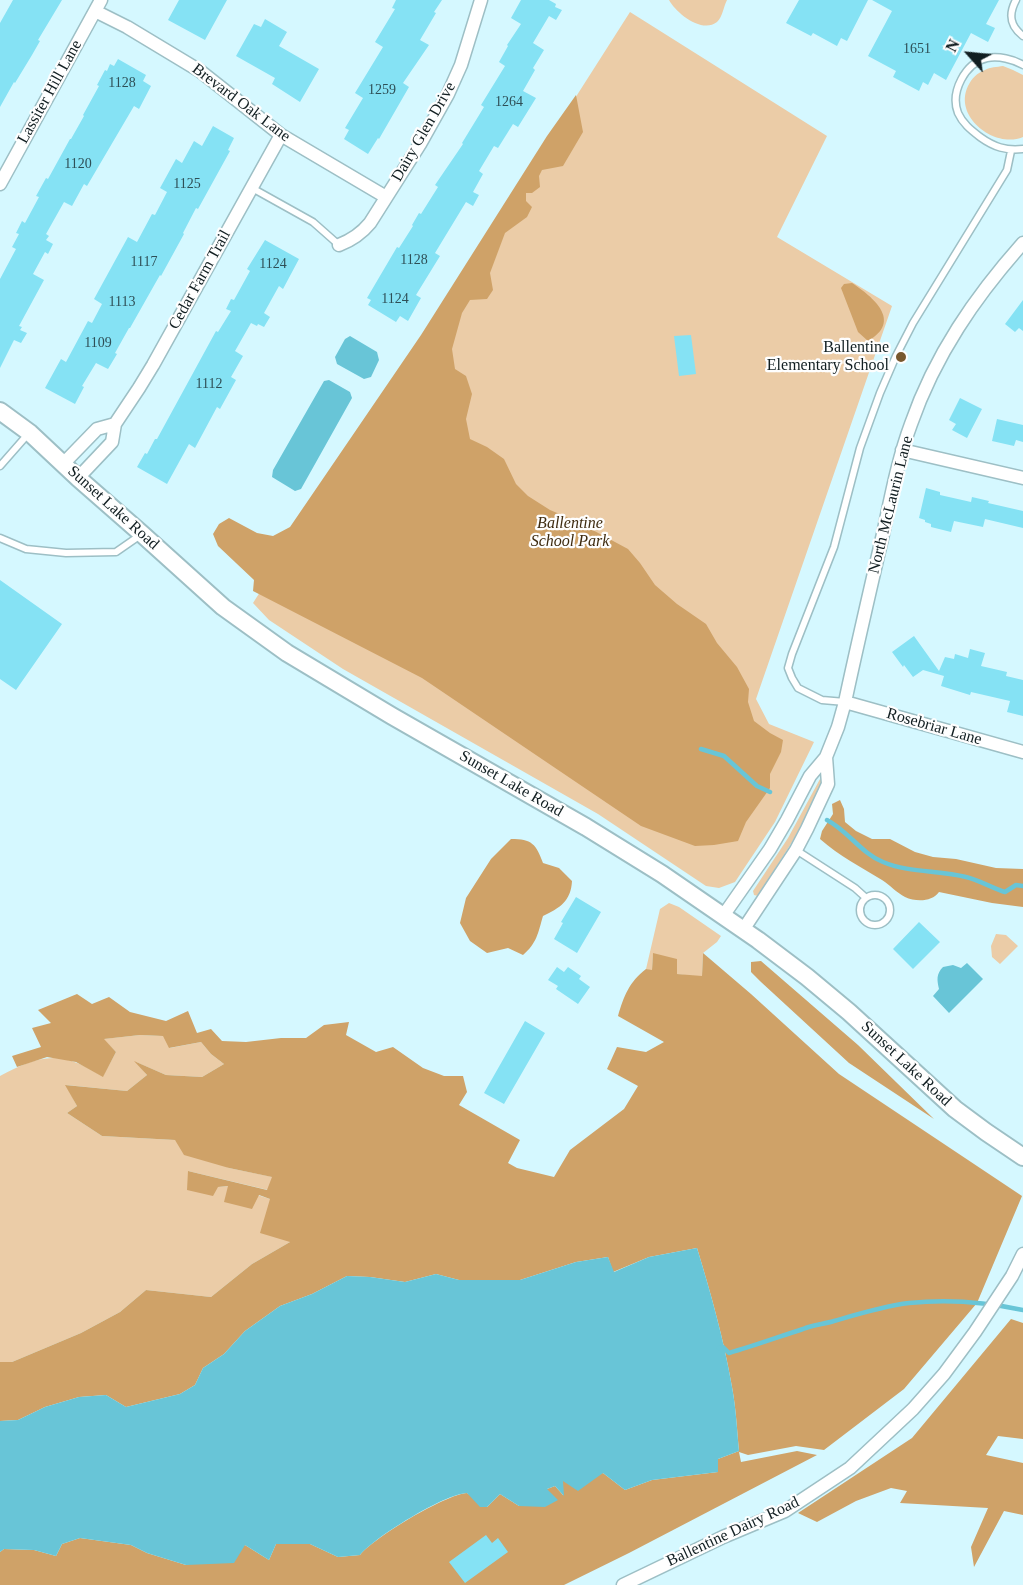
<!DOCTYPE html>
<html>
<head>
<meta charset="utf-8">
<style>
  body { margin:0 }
  #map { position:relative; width:1023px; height:1585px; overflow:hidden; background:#d5f8ff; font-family:Georgia,serif }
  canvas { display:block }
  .north { position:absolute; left:939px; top:24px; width:60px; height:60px; -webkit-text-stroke:4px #fefefe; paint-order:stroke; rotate:297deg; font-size:16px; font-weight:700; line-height:24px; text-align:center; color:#111e21 }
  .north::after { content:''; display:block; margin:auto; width:21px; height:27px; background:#111e21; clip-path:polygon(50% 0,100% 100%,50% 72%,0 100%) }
</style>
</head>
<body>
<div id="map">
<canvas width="1023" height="1585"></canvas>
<div class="north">N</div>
</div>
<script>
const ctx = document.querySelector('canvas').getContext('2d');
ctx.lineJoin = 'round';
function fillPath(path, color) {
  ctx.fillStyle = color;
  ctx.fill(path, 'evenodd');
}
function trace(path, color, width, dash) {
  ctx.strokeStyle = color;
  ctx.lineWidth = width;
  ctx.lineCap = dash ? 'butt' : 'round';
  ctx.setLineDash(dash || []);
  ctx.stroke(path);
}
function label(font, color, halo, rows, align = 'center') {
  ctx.font = font + ' Georgia,serif';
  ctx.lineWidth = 4.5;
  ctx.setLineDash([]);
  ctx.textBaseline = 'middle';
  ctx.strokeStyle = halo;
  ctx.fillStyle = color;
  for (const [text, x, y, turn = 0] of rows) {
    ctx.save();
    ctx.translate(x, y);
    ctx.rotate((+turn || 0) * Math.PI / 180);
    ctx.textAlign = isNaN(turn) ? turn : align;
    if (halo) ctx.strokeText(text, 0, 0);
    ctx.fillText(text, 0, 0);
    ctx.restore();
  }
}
fillPath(new Path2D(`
  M669 0H727C723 8 723 16 717 22 702 34 676 13 669 0Z
  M630 12 827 136 777 237 892 306 756 699 769 724 814 742 775 822 735 882 719 888 706 886 598 814 343 669 269 620 253 603Z
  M1003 66 1013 70 1023 75V137C995 149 953 117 968 86 972 78 977 73 985 70 990 67 997 67 1003 66Z
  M820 779 822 781 807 815 792 842 758 896 754 895 753 891 788 838Z
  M669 903 679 907 721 936 717 942 703 953 702 977 676 974 653 954 652 971 646 969 660 909Z
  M996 934 1006 935 1018 946 1000 964 992 957 991 946Z
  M140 1035 164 1036 170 1048 201 1042 211 1054 224 1064 202 1077 166 1075 136 1062 147 1075 127 1091 66 1085 77 1106 67 1113 102 1136 175 1140 229 1168 273 1177 268 1190 188 1171 218 1187 229 1186 270 1199 290 1242 252 1264 211 1297 146 1290 120 1312 81 1333 12 1362H0V1076C25 1063 49 1051 77 1063 86 1066 94 1072 103 1076L116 1052 103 1039Z`), '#ebcca7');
fillPath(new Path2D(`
  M576 95 583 132 563 166 542 170 539 176 540 187 532 193H526V201L532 207 527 217 505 233 490 273 493 290 487 299 470 300 462 313 452 349 455 369 466 376 472 394 466 419 470 439 487 447 504 459 516 484 528 496 550 510 574 520 628 549 640 563 655 585 677 604 706 624 717 643 737 667 749 689 748 702 754 721 770 733 783 740 781 752 770 774V788L746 822 738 841 714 845 695 846 641 826 422 678 253 591 254 580 218 546 213 534 219 524 229 518 257 533 273 536 290 527 421 335 547 136Z
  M852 283C873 297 903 321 868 341L858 332 841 288 844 284Z
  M840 800 844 809 845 822 856 831 872 839H890L915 852 933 857 956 859 996 868 1023 869V907L992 903 939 892C932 902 916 902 905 897 897 893 890 885 882 880 861 867 839 856 820 839L822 831 833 814 832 804Z
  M511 839C532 839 536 844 543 863L559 868 572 881C571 901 560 908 543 916 538 933 537 943 523 955L508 948 487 953 470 941 460 923 466 898 491 859Z
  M653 953 677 959V974L702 976 703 953 751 994 839 1074 1022 1196 977 1303 904 1389 824 1450 796 1446 748 1455 739 1452 741 1462 797 1451 817 1455 629 1553 564 1585H0V1552L4 1549 34 1550 56 1556 62 1544 80 1538 131 1545 147 1553 186 1565 245 1545 269 1560 276 1544H310L338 1557 360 1555C375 1537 444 1495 467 1493L487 1507 500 1494 519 1506 547 1489 555 1486 563 1495V1480L603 1473 625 1490 652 1480 718 1472V1459L739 1451C737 1430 736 1408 732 1387 724 1340 711 1294 697 1248L649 1257 613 1272 608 1257 576 1262 520 1280H459L436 1274 405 1282 370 1277 347 1276 312 1294 280 1306 245 1331 224 1354 203 1368 195 1385 180 1394 126 1407 106 1395 79 1397 45 1407 18 1420 0 1421V1362H12L81 1333 120 1312 146 1290 211 1297 252 1264 290 1242 260 1233 270 1199 259 1195 252 1209 224 1202 228 1186 218 1187 213 1196 187 1190 188 1171 267 1190 272 1177 229 1168 184 1155 175 1140 102 1136 67 1113 77 1106 65 1085 127 1091 147 1075 134 1061 166 1075 202 1077 224 1064 211 1054 201 1042 169 1048 163 1036 140 1035 104 1039 116 1052 103 1077 76 1062 47 1057 17 1067 12 1056 41 1047 32 1028 51 1023 38 1010 77 994 92 1004 109 997 130 1012 166 1021 188 1011 197 1033 211 1029 222 1041 246 1042 281 1038H306L324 1025 349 1022 346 1035 376 1052 393 1047 423 1068 444 1076H463L467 1092 459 1105 520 1140 508 1163 517 1168 554 1177 570 1150 624 1109 638 1086 607 1069 617 1047 646 1052 664 1042 618 1016C624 996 629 982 646 969L652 970Z
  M761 961 858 1045 934 1119 849 1063 761 982 751 972V962Z
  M1011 1319 1023 1323V1439L998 1436 986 1455 1023 1463V1515L1004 1511 974 1567 971 1547 988 1508 900 1503 907 1491 891 1488 856 1501 817 1522 798 1513 912 1438Z`), '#cfa268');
fillPath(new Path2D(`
  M350 336 377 352 379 360 371 377 364 379 337 364 335 357 345 339Z
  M329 380 350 392 352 398 301 489 295 491 272 477 273 470 324 381Z
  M967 963 983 979 949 1013 933 996 939 989C937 980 936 974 943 967L953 965 961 968Z
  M697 1248C711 1294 724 1340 732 1387 736 1408 737 1430 739 1451L718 1459V1472L652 1480 625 1490 603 1473 578 1491 563 1481 564 1496 555 1486 547 1489 558 1500 545 1507 519 1506 500 1494 487 1507H480L467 1493C444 1494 375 1537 360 1555L338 1557 310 1544H276L269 1560 245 1545 234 1563 186 1565 147 1553 131 1545 80 1538 62 1544 56 1556 34 1550 4 1549 0 1552V1421L18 1420 45 1407 79 1397 106 1395 126 1407 180 1394 195 1385 203 1368 224 1354 245 1331 280 1306 312 1294 347 1276 370 1277 405 1282 436 1274 459 1280H520L576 1262 608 1257 614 1272 649 1257Z`), '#68c5d7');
trace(new Path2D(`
  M701 749 724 756 757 786 770 792
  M827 820C848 831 861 853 883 862 909 873 939 870 966 877 979 880 992 888 1005 892L1016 885 1023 886
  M719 1348 723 1347 729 1353C754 1346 778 1337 803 1329 813 1325 824 1324 834 1321 858 1314 884 1306 909 1303 947 1299 986 1302 1023 1310`), '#68c5d7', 4.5);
fillPath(new Path2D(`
  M13 0H62L38 40 40 41 32 55 15 83 14 82 0 107V23Z
  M179 0H227L205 40 168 20Z
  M396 0H442L434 12 436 13 420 40 429 45 403 83 409 87 379 139 378 138 368 154 344 139 349 130 345 128 363 98 355 93 383 47 375 42 395 9 392 8Z
  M521 0H549L556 4 555 7 562 10 556 20 549 16 533 43 544 50 533 68 535 70 523 91 536 98 518 127 513 124 498 148 494 146 479 171 483 174 473 192 479 195 473 206 466 202 435 253 440 256 416 295 421 298 408 321 400 316 396 322 368 305 371 300 367 298 397 247 399 248 413 226 412 225 419 213 421 214 438 187 435 185 463 144 462 143 484 107 481 105 505 66 499 62 508 46 507 45 521 24 511 18Z
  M799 0H868L847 41 841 38 837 46 813 33 811 36 786 23Z
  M872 0H999L986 24 995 28 988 42 971 33 946 80 934 73 928 85 923 82 919 91 893 77 896 71 868 56 892 11Z
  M265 19 287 32 279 46 319 69 300 102 272 84 275 78 236 56 254 24 261 27Z
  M118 59 146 75 143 81 151 86 139 109 134 106 87 186 84 184 72 206 64 202 46 234 49 236 46 240 53 244 48 254 45 252 33 274 44 280 19 326 22 327 20 330 27 333 21 343 14 340 0 368V279L16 249 12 247 19 234 16 233 22 221 25 223 39 197 36 196 46 178 48 179 70 139H71L84 116 83 115 99 86 97 85 105 70 107 71 110 64 114 66Z
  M213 126 234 138 228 150 230 151 198 209 196 208 183 233 184 234 161 276 160 275 156 282 130 328H129L115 353 117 354 108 369 96 363 82 386 84 387 75 404 45 388 61 359 66 362 88 321 92 323 102 304 94 299 128 237 137 242 152 214 155 215 167 192 160 188 176 159 182 163 194 141 202 146Z
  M265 240 299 259 283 289 279 286 264 313 270 317 264 327 258 324 257 326 251 323 235 351 243 356 231 377 236 380 220 409 217 407 195 448 189 444 167 484 137 467 145 453 147 454 155 439H157L216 331 218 332 231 311 226 309 231 299 234 300 250 271 247 269Z
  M1023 300V331L1019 328 1015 332 1005 324Z
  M691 335 696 374 679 376 674 336Z
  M960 398 982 409 967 438 952 430 956 424 949 420Z
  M997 419 1023 425V442L1016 440 1014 446 992 441Z
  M926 488 940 492V495L971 502 972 497 989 501 988 503 1023 511V528L985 519 983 527 954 521 951 532 931 527V524L925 522V520L919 518Z
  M0 580 62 624 16 690 0 679Z
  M914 636 939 671 945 657 954 659 955 654 968 658 970 649 985 653 981 666 1007 672 1006 676 1023 680V716L1007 712 1010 701 971 692 970 695 941 686 944 676 923 670 913 677 904 665 903 667 892 652Z
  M576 897 601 912 577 953 554 939 563 923 561 922Z
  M919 922 940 942 913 969 893 949Z
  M557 967 564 972 568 967 581 976 579 979 590 987 578 1004 556 989 558 986 548 980Z
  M525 1021 545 1033 504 1104 484 1093Z
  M486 1535 492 1543 498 1538 508 1552 465 1583 449 1562Z`), '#85e2f4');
const lane = new Path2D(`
  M1016 0C1008 15 1010 26 1023 36
  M1023 65C1013 59 999 56 987 58 965 63 950 92 958 113 963 124 971 130 980 137 994 147 1006 151 1023 149
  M252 188 313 222 339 245
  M0 466 29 433
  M0 538 26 549 66 553 116 552 142 534
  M845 702 822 700 798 688 792 678 788 668 792 654 834 547 860 448 880 393 896 356 913 323 1007 170 1011 151
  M796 850 855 888 865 897
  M860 910a15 15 0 1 1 30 0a15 15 0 1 1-30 0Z`);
const street = new Path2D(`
  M95 11 127 27 200 71 281 135 386 197
  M0 184 101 0
  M339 245C352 240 361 234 370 223L420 144 448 94 461 65 481 0
  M902 450 1023 478
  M63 464 97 429 115 424
  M78 478 112 442 115 424 139 388 153 365 281 135
  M845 702 1023 752
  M723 916 770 849 787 820 810 776 826 757 838 727 845 702C857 646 870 590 883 534 891 497 898 459 911 424 935 355 975 297 1023 243
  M743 930 796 850 807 829 828 784 826 757
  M623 1585 723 1537 785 1511 850 1468 913 1409 944 1374 975 1332 1012 1276 1023 1254`);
const secondary = new Path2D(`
  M0 411 30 433 78 478 142 534 223 607 287 653 392 716 586 827 662 874 758 940 807 977 849 1012 955 1109 986 1132 1023 1157`);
trace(lane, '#9dbfc5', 9);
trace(street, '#9dbfc5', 15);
trace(secondary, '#9dbfc5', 20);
trace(lane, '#fff', 6);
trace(street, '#fff', 12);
trace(secondary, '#fff', 16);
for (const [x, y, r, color] of [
  [901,357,6,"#78582e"]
]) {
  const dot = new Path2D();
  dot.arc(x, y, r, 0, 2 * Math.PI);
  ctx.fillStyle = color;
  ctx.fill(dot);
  trace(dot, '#fefefe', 2);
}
label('14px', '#2e4f56', null, [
  ["1651",917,49],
  ["1128",122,83],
  ["1259",382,90],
  ["1264",509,102],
  ["1120",78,164],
  ["1125",187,184],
  ["1128",414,260],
  ["1117",144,262],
  ["1124",273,264],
  ["1124",395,299],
  ["1113",122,302],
  ["1109",98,343],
  ["1112",209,384]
]);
label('16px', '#111e21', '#fefefe', [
  ["Lassiter Hill Lane",50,92,-61],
  ["Brevard Oak Lane",241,103,37],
  ["Dairy Glen Drive",424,132,-60],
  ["Cedar Farm Trail",200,280,-61],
  ["North McLaurin Lane",891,505,-76],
  ["Sunset Lake Road",113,508,42],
  ["Rosebriar Lane",934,727,16],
  ["Sunset Lake Road",511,784,30],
  ["Sunset Lake Road",906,1064,43],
  ["Ballentine Dairy Road",733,1532,-25]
]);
label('16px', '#111e21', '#fefefe', [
  ["Ballentine",889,348],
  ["Elementary School",889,366]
], 'right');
label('italic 16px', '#3e2b10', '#fefefe', [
  ["Ballentine",570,524],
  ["School Park",570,542]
]);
</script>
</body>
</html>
